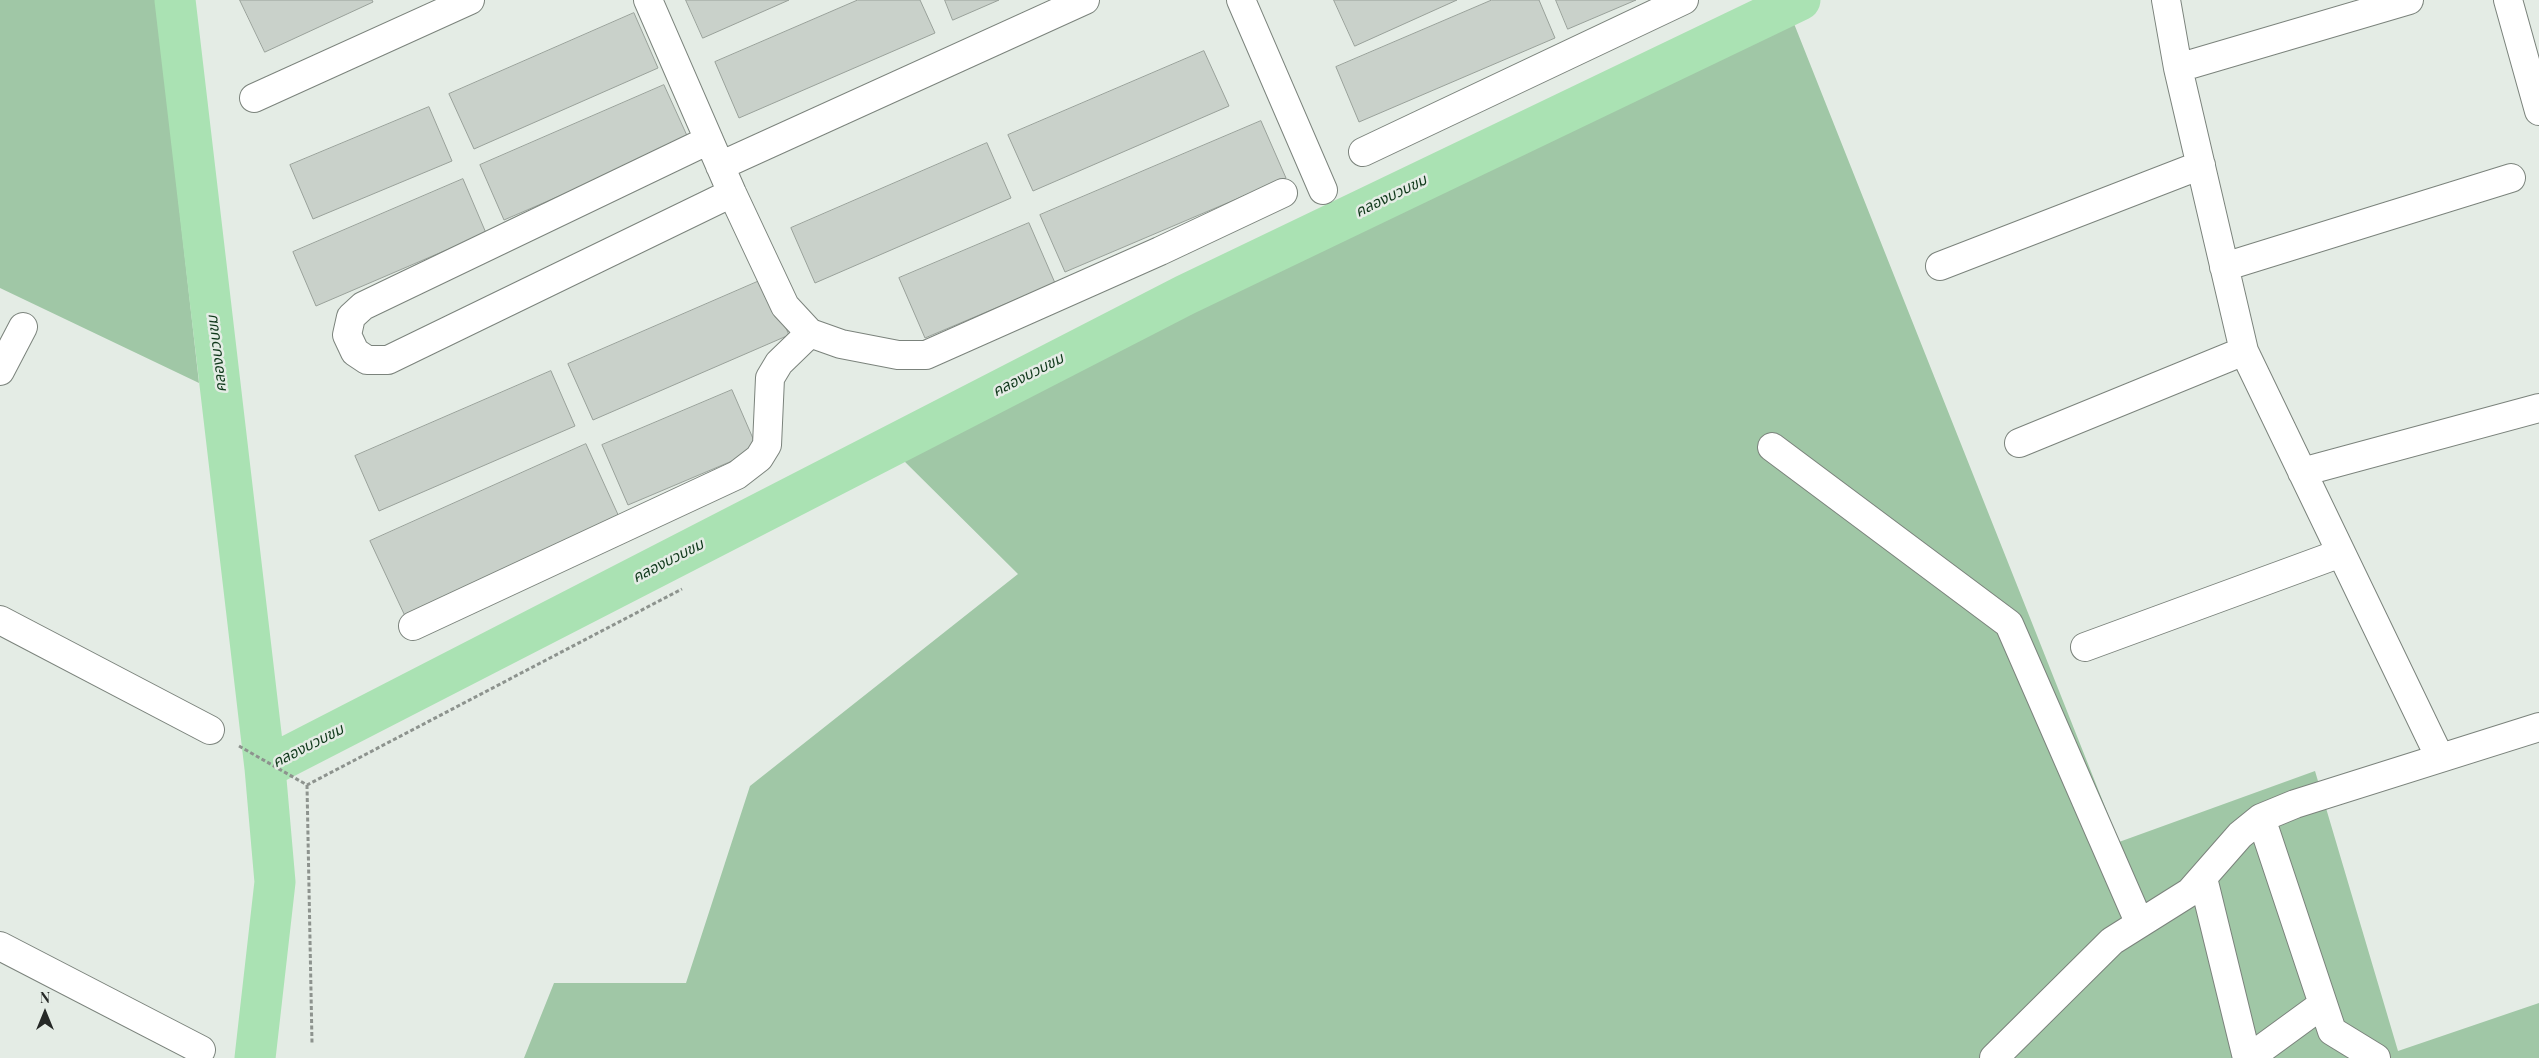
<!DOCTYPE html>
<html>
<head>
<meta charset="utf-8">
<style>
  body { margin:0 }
  #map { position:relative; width:2539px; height:1058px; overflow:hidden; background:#e4ece5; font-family:"Playfair Display",serif }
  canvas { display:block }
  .north { position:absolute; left:20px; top:988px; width:50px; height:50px; -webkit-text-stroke:4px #e4ece5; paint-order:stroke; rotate:0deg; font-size:14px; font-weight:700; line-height:20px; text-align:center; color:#262927 }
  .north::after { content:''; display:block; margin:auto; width:18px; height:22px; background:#262927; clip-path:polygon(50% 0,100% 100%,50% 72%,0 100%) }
</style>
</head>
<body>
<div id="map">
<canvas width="2539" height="1058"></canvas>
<div class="north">N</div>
</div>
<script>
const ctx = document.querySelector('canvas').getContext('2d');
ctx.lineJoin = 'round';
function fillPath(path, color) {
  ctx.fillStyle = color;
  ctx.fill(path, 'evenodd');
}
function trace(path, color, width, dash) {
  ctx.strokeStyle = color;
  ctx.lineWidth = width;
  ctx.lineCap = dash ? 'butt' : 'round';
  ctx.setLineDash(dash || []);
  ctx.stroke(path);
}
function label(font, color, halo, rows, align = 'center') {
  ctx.font = font + ' "Playfair Display","Noto Sans Thai",serif';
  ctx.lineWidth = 5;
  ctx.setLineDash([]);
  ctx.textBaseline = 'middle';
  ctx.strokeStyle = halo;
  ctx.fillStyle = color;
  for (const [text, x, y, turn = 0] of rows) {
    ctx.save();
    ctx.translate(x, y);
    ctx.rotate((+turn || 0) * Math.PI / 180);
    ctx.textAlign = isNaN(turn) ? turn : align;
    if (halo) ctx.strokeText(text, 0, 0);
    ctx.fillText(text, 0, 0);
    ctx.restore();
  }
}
fillPath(new Path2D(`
  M0 0H156L199 383 0 288Z
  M1789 11 2119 842 2315 771 2398 1051 2539 1003V1058H524L554 983H686L750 786 1018 574 899 456Z`), '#a0c7a6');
trace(new Path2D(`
  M175 0 265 768
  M255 1058 275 882 265 768 1185 295 1800 0`), '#aae2b3', 41);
const building = new Path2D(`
  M240 0H372L373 2 265 52Z
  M686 0H789L703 38Z
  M858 0H920L935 33 739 118 715 62Z
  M945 0H999L953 20Z
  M1334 0H1457L1355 46Z
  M1492 0H1539L1555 38 1359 122 1336 67Z
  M1556 0H1636L1568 29Z
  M634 13 658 68 474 149 449 94Z
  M1204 51 1229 106 1033 191 1008 135Z
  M664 85 689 140 504 220 480 165Z
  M429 107 452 161 313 219 290 165Z
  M1261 121 1286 178 1065 272 1040 215Z
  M987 143 1011 198 815 283 791 228Z
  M463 179 486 233 316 306 293 252Z
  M1029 223 1055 283 925 338 899 278Z
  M764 279 789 335 593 420 568 364Z
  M551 371 575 426 379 511 355 456Z
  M732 390 758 450 628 505 602 445Z
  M586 444 620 519 405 616 370 541Z`);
fillPath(building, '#c9d1ca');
trace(building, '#99a19a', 1);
const street = new Path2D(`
  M648 0 732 193 785 306 810 333 841 344 898 355H926L1160 251 1283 193
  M1241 0 1323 190
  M2166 0 2178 68
  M2409 0 2178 68 2244 351 2440 758
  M2508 0 2539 111
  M254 98 470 0
  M709 140 363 306 351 317 347 335 355 352 367 360H388L732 193
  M1363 152 1684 0
  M720 166 1085 0
  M1940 266 2201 165
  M2224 267 2511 178
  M0 371 23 327
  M2019 443 2244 351
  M1772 447 2009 624 2139 922
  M2302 472 2539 408
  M0 620 210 730
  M413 626 737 475 759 458 767 445 770 378 779 363 810 333
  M2085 647 2341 553
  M2261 818 2332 1031 2376 1058
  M2203 878 2247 1058
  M0 946 201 1050
  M1994 1058 2112 941 2190 892 2240 835 2261 818 2295 804 2539 727
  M2249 1058 2323 1004`);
trace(street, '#7b837c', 30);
trace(new Path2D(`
  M239 746 307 785 682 589
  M307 785 312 1043`), '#8d938e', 3, [4, 2.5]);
trace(street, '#fff', 28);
label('italic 15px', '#0e3719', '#e4ece5', [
  ["คลองบวบขม",1391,196,-26],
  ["คลองบวบขม",217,354,-97],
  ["คลองบวบขม",1028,375,-27],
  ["คลองบวบขม",668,561,-27],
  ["คลองบวบขม",308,746,-27]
]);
</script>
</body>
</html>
